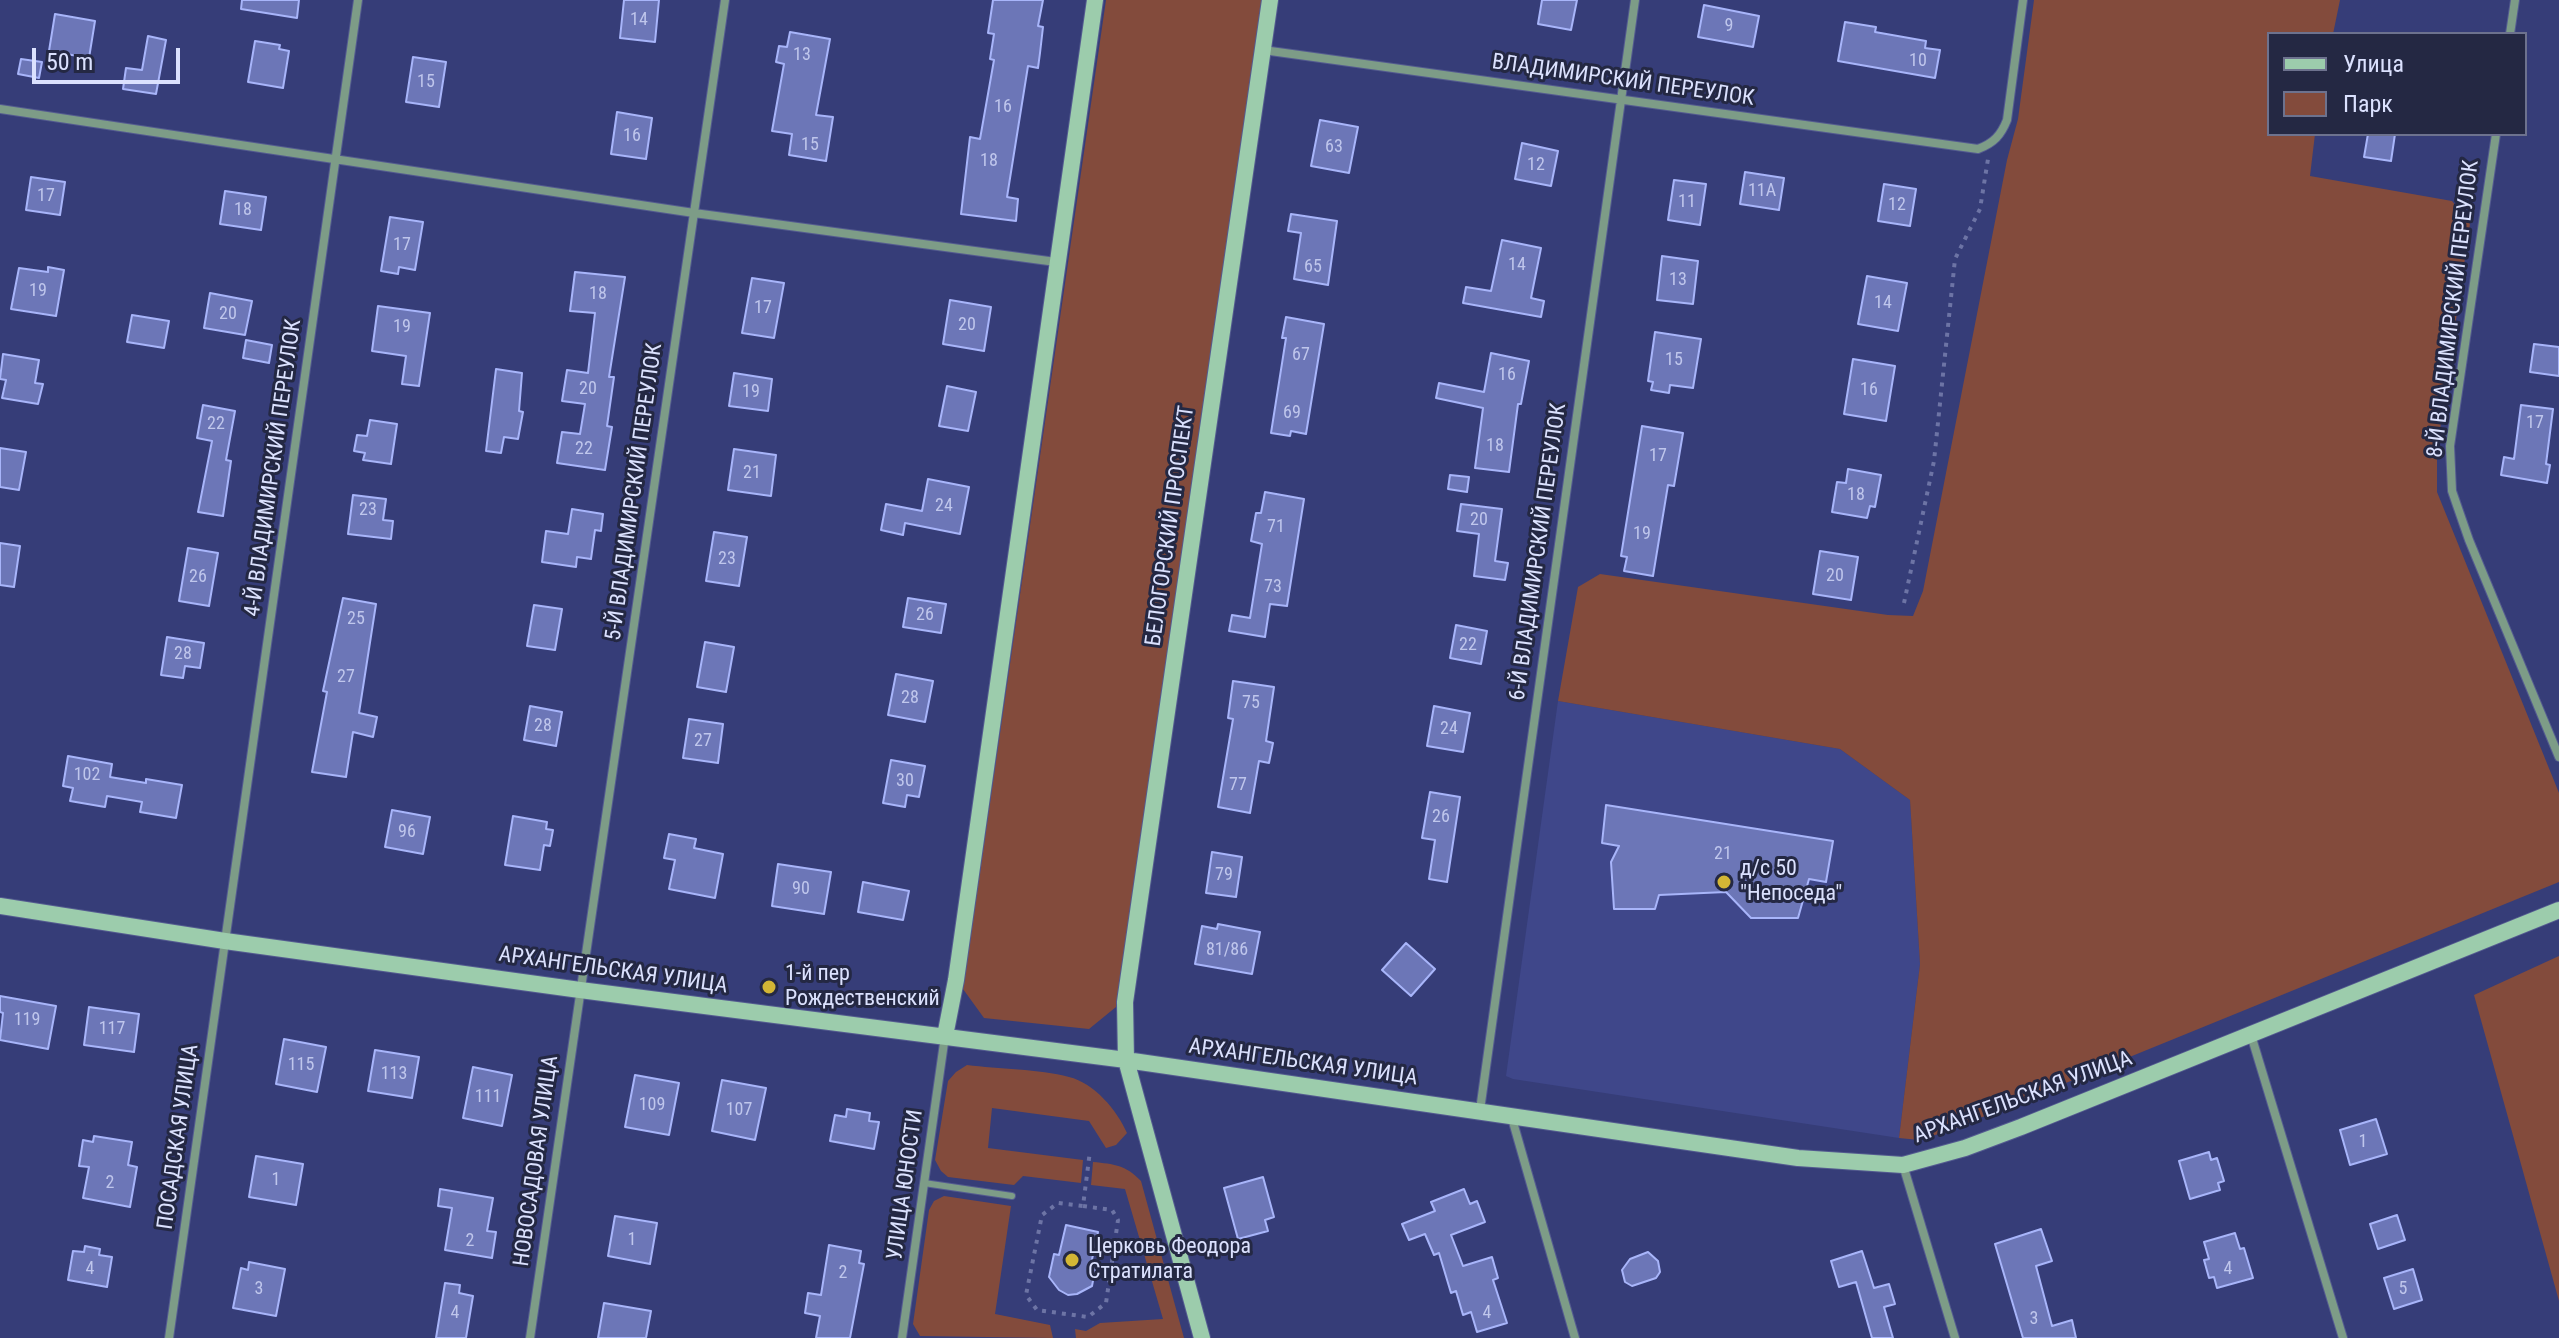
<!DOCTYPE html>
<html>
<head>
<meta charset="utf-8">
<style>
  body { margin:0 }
  #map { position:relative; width:2559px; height:1338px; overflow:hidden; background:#363d78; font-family:"Roboto Condensed",sans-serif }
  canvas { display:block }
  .legend { position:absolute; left:2267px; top:32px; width:260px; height:104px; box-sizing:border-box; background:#242843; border:2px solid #6d728e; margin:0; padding:10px 14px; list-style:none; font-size:24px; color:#dbe1fe }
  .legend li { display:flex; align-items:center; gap:16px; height:40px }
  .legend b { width:40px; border:2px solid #6d728e }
  .scale { position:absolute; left:32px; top:48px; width:148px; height:36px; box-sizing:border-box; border:4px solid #dbe1fe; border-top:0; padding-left:10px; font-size:24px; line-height:28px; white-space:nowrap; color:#dbe1fe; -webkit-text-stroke:6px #242843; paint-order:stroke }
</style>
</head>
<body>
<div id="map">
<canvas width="2559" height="1338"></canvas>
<ul class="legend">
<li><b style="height:10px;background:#9cccac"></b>Улица</li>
<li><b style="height:22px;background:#834b3c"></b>Парк</li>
</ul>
<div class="scale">50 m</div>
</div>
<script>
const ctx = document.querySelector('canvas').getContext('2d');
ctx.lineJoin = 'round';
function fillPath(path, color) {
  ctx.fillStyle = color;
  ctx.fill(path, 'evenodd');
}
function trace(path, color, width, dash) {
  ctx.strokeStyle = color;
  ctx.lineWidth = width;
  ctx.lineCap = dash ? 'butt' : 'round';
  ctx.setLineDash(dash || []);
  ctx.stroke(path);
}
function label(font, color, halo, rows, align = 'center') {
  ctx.font = font + ' "Roboto Condensed",sans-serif';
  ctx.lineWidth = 6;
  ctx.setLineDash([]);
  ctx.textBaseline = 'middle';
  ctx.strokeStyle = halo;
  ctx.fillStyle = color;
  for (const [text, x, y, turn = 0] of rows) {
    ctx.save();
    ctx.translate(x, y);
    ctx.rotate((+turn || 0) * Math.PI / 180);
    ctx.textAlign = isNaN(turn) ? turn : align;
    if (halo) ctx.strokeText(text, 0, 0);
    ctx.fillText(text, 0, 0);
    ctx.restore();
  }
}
fillPath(new Path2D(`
  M1558 701 1840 749 1910 800 1920 964 1899 1138 1513 1079 1506 1076Z`), '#3f478a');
fillPath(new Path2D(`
  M1106 0H1262L1116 1007 1089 1029 984 1018 963 989Z
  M2034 0H2340L2333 34H2269V134H2315L2310 176 2452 201 2470 224 2437 450V492L2559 793V882L1948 1131 1919 1140 1899 1138 1920 964 1910 800 1840 749 1558 701 1578 587 1600 574 1888 615 1913 616 1923 591 2007 160 2018 119Z
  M2559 956V1301L2474 995Z
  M967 1065C998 1069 1039 1069 1069 1077 1094 1083 1117 1110 1127 1133L1116 1145 1106 1148 1089 1121 992 1108 988 1148 1083 1160 1081 1183 1023 1176 1014 1185 948 1177 941 1171 935 1160 948 1081 956 1072Z
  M1093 1162C1114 1164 1126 1165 1141 1181L1184 1338H1076L1075 1329 1086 1331 1100 1323 1163 1319 1125 1189 1091 1185Z
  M944 1196 1011 1206 995 1314 1050 1325 1053 1338 920 1336 913 1324 929 1210 934 1201Z`), '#834b3c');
const building = new Path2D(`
  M242 0H299L297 18 241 9Z
  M624 0H659L655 42 620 38Z
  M993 0H1043L1038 26 1043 27 1040 53 1038 68 1028 66 1007 197 1018 199 1016 221 961 214 970 137 980 139 994 60 990 59 994 34 988 33Z
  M1542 0H1577L1571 30 1538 24Z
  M1704 5 1759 16 1753 47 1698 37Z
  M55 14 95 21 89 58 49 51Z
  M1845 22 1876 27 1875 32 1926 41 1925 48 1940 50 1935 78 1838 61Z
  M790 32 830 39 816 115 833 117 826 161 789 155 792 134 772 131 784 64 776 62 779 46 787 47Z
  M148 36 166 40 156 94 123 89 126 68 142 70Z
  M255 41 280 45 279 49 289 51 283 88 248 82Z
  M413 57 446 62 439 107 406 102Z
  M21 59 42 62 39 78 18 74Z
  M617 112 652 118 646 159 611 154Z
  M1320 120 1358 127 1349 173 1311 166Z
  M2368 134H2395L2391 161 2364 157Z
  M1522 143 1558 151 1551 186 1515 179Z
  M1745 172 1784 178 1779 210 1740 204Z
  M31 177 65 182 60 215 26 210Z
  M1674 180 1706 184 1700 225 1668 220Z
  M1884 184 1916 189 1910 226 1878 221Z
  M225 191 266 197 261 230 220 224Z
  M1291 214 1337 221 1328 285 1294 279 1301 233 1288 231Z
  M390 217 423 222 415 270 399 267 398 274 381 271Z
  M1502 240 1541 248 1531 298 1544 301 1541 317 1463 303 1466 287 1491 291Z
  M1662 256 1698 261 1693 304 1657 300Z
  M48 267 64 270 56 316 11 309 19 268 48 272Z
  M575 272 625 277 609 377H614L607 426 612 427 605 470 557 463 562 432 580 434 585 404 562 401 567 370 588 373 595 313 570 311Z
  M1867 276 1907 283 1898 331 1858 324Z
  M752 278 784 283 774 338 742 333Z
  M210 293 252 301 245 335 204 328Z
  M950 300 991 307 984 351 943 344Z
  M378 306 430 313 419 386 402 384 406 356 372 351Z
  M132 315 169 321 164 348 127 342Z
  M1286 317 1324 324 1306 434 1291 431 1290 436 1271 433 1286 338H1282Z
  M1655 332 1701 339 1693 388 1670 385 1669 393 1651 390 1653 382 1648 381Z
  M246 340 272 345 269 363 243 358Z
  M2534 344 2559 347V376L2530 372Z
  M1491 353 1529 361 1521 404H1518L1509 472 1475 468 1483 408 1436 398 1439 383 1484 392Z
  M3 354 39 360 35 383 43 384 38 404 2 398 6 380 0 379Z
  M1853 359 1895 366 1886 421 1844 414Z
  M496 369 522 373 519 411 523 412 518 439 504 437 501 453 486 451Z
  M734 373 772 379 768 411 729 406Z
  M947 386 976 392 968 431 939 426Z
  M203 405 235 411 226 460 231 461 223 516 198 512 212 441 197 438Z
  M2521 405 2553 409 2546 464 2550 465 2547 483 2501 475 2504 457 2514 459Z
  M370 420 397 424 391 464 363 460 365 453 354 451 357 435 367 436Z
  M1642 426 1683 433 1674 486 1668 485 1653 576 1624 571 1627 557 1621 556Z
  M0 448 26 452 19 490 0 487Z
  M734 449 776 455 771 496 728 490Z
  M1848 469 1881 475 1875 507 1870 506 1867 518 1832 512 1837 482 1846 483Z
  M1450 475 1469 477 1467 492 1448 489Z
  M928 479 969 487 960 534 905 523 903 535 881 530 886 504 922 511Z
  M1265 492 1304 499 1287 606 1270 604 1265 637 1229 631 1232 615 1250 618 1262 544 1251 541 1256 513H1261Z
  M353 495 386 499 383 520 393 521 391 539 348 534Z
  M1461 504 1502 509 1495 561 1508 563 1505 580 1474 576 1479 534 1457 531Z
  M572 509 603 514 601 531 595 530 591 559 577 557 576 567 542 562 546 531 568 534Z
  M714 532 747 537 739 586 706 581Z
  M0 543 20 546 14 587 0 585Z
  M188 548 218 553 209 606 179 601Z
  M1820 551 1858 557 1851 600 1813 594Z
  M343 598 376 604 359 713 377 717 373 737 353 732 346 777 312 772 327 692 323 691Z
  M908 598 946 604 941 633 903 627Z
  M534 605 562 609 555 650 527 646Z
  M1456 625 1487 631 1481 664 1450 658Z
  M167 637 204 643 200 668 185 666 183 678 161 675Z
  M705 642 734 647 726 692 697 687Z
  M896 674 933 681 925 722 888 715Z
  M1233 681 1274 687 1266 741 1273 743 1269 763 1259 761 1250 813 1218 807 1233 719 1228 718Z
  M530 706 562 712 556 746 524 740Z
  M1434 706 1470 713 1463 752 1427 746Z
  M689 719 723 724 718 763 683 758Z
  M68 756 112 764 110 777 146 783V779L182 785 176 818 140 812 142 802 107 796 105 807 70 801 73 788 63 786Z
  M891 760 925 766 919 797 907 795 905 807 883 803Z
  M1430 792 1460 797 1447 882 1429 879 1435 840 1422 838Z
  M1606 805 1833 841 1826 882 1809 879 1798 918H1751L1726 892 1659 895 1655 909H1614L1611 862 1619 846 1602 843Z
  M392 810 430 817 423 854 385 847Z
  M513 816 547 822 546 829 553 830 550 846 544 845 540 870 505 865Z
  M669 834 696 839 694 848 723 854 715 898 669 889 675 860 664 858Z
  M1212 852 1242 857 1236 897 1206 893Z
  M778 864 831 872 824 914 772 906Z
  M863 882 909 891 903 920 858 912Z
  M1218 924 1260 932 1252 974 1195 964 1202 926 1217 929Z
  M1406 943 1435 969 1411 996 1382 970Z
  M0 996 56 1006 48 1049 0 1040 3 1013 0 1012Z
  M89 1007 139 1014 134 1052 84 1045Z
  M284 1039 326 1047 317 1092 276 1084Z
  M375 1050 419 1057 412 1098 368 1091Z
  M473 1067 512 1075 502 1126 463 1118Z
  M635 1075 679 1083 669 1135 625 1127Z
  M722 1080 766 1088 755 1140 712 1131Z
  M847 1109 870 1113 869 1121 879 1122 874 1149 830 1141 835 1115 846 1117Z
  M2376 1119 2387 1154 2350 1165 2340 1130Z
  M94 1136 132 1142 128 1165 137 1167 130 1207 83 1198 89 1167 79 1166 83 1140 93 1142Z
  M2209 1152 2211 1160 2217 1158 2224 1181 2218 1183 2220 1190 2190 1199 2179 1161Z
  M256 1156 303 1164 296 1205 249 1197Z
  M1263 1177 1274 1217 1265 1220 1268 1231 1238 1239 1224 1188Z
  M440 1189 493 1198 487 1231 496 1232 492 1258 445 1250 452 1208 438 1206Z
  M1464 1189 1470 1204 1477 1201 1485 1222 1451 1235 1463 1266 1492 1257 1498 1278 1493 1280 1507 1323 1477 1332 1471 1312 1463 1315 1456 1291 1451 1293 1439 1253 1434 1255 1425 1234 1409 1240 1402 1224 1435 1211 1431 1202Z
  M2397 1215 2405 1240 2378 1249 2370 1224Z
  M615 1216 657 1223 650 1264 608 1256Z
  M1066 1225 1098 1232 1091 1264 1096 1265 1092 1286 1077 1294 1068 1295 1059 1290 1049 1277 1054 1254 1059 1255Z
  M2041 1229 2052 1261 2036 1266 2052 1326 2072 1320 2076 1338H2023L1995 1244Z
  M2235 1233 2240 1249 2244 1248 2253 1278 2217 1288 2214 1277 2209 1278 2204 1260 2209 1259 2204 1242Z
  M829 1245 861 1251 859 1263 864 1264 850 1338H816L820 1316 805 1313 808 1293 821 1295Z
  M85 1246 100 1249 99 1255 112 1257 107 1287 68 1280 73 1251 84 1252Z
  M1862 1251 1874 1288 1889 1284 1895 1304 1884 1307 1893 1338H1872L1856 1282 1839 1287 1831 1261Z
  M1648 1252 1658 1261 1660 1272 1656 1278 1632 1286 1625 1282 1622 1270 1630 1259Z
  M249 1262 285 1269 276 1316 233 1308 241 1268 248 1270Z
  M2413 1269 2422 1300 2394 1309 2384 1278Z
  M445 1283 460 1285 459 1293 473 1296 466 1338H436Z
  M604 1303 651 1311 646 1338H598Z`);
fillPath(building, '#6c76b7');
trace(building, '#a8b5fa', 2);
const lane = new Path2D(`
  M924 1183 1012 1196`);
const street = new Path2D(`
  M2510 34 2515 0
  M1263 50 1978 149C1994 143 2001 135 2007 120L2023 0
  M0 109 694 213 1056 262
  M2496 134 2450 446 2452 491 2469 540 2559 757
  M2251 1035 2343 1338
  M1480 1110 1635 0
  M1511 1115 1575 1338
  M1903 1165 1955 1338
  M169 1338 358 0
  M530 1338 725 0
  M902 1338 945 1036`);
const secondary = new Path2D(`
  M0 906 225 941 580 990 1126 1060 1798 1158 1903 1165 1965 1148 2021 1127 2559 910
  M945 1036 956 980 1095 0
  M1202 1338 1126 1060 1125 1002 1270 0`);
trace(lane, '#545b90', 8);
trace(street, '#545b90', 10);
trace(secondary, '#545b90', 18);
trace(new Path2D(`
  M1904 603 1934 461 1955 259 1980 209 1988 159
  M1083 1206 1112 1210 1118 1220 1106 1303 1088 1317 1037 1310 1026 1295 1042 1215 1058 1203 1083 1206 1090 1151`), '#6d74a5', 4, [4, 6]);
trace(lane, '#7d9c87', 6);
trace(street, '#7d9c87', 8);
trace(secondary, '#9cccac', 16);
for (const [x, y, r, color] of [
  [1724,882,8,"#d3b635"],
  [769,987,8,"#d3b635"],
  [1072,1260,8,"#d3b635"]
]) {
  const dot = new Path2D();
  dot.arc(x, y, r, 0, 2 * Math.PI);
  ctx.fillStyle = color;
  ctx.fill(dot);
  trace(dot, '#242843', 3);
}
label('18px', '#bfc6ec', null, [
  ["14",639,20],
  ["9",1729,26],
  ["13",802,55],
  ["10",1918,61],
  ["15",426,82],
  ["16",1003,107],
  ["16",632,136],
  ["15",810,145],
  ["63",1334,147],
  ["18",989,161],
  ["12",1536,165],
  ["11А",1762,191],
  ["17",46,196],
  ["11",1687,202],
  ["12",1897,205],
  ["18",243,210],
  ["17",402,245],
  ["14",1517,265],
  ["65",1313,267],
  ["13",1678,280],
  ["19",38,291],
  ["18",598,294],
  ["14",1883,303],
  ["17",763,308],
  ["20",228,314],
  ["20",967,325],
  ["19",402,327],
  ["67",1301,355],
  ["15",1674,360],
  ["16",1507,375],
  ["20",588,389],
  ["16",1869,390],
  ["19",751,392],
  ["69",1292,413],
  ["17",2535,423],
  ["22",216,424],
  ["18",1495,446],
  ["22",584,449],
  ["17",1658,456],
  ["21",752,473],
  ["18",1856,495],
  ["24",944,506],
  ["23",368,510],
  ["20",1479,520],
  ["71",1276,527],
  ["19",1642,534],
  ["23",727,559],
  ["20",1835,576],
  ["26",198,577],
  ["73",1273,587],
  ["26",925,615],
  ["25",356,619],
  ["22",1468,645],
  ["28",183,654],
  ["27",346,677],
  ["28",910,698],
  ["75",1251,703],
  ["28",543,726],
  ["24",1449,729],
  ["27",703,741],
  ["102",87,775],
  ["30",905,781],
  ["77",1238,785],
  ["26",1441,817],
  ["96",407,832],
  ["21",1723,854],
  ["79",1224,875],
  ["90",801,889],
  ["81/86",1227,950],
  ["119",27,1020],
  ["117",112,1029],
  ["115",301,1065],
  ["113",394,1074],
  ["111",488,1097],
  ["109",652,1105],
  ["107",739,1110],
  ["1",2363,1142],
  ["1",276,1180],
  ["2",110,1183],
  ["1",632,1240],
  ["2",470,1241],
  ["4",90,1269],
  ["4",2228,1269],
  ["2",843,1273],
  ["3",259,1289],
  ["5",2403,1289],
  ["4",455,1313],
  ["4",1487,1313],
  ["3",2034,1319]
]);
label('22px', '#dbe1fe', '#242843', [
  ["ВЛАДИМИРСКИЙ ПЕРЕУЛОК",1623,81,8],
  ["8-Й ВЛАДИМИРСКИЙ ПЕРЕУЛОК",2454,309,-83],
  ["4-Й ВЛАДИМИРСКИЙ ПЕРЕУЛОК",274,468,-82],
  ["5-Й ВЛАДИМИРСКИЙ ПЕРЕУЛОК",635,492,-82],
  ["БЕЛОГОРСКИЙ ПРОСПЕКТ",1171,526,-82],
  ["6-Й ВЛАДИМИРСКИЙ ПЕРЕУЛОК",1539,552,-82],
  ["АРХАНГЕЛЬСКАЯ УЛИЦА",613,971,8],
  ["АРХАНГЕЛЬСКАЯ УЛИЦА",1303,1063,8],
  ["АРХАНГЕЛЬСКАЯ УЛИЦА",2023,1098,-20],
  ["ПОСАДСКАЯ УЛИЦА",179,1137,-82],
  ["НОВОСАДОВАЯ УЛИЦА",537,1161,-82],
  ["УЛИЦА ЮНОСТИ",906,1185,-82]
]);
label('22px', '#dbe1fe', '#242843', [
  ["д/с 50",1740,869],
  ["\"Непоседа\"",1740,894],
  ["1-й пер",785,974],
  ["Рождественский",785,999],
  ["Церковь Феодора",1088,1247],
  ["Стратилата",1088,1272]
], 'left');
</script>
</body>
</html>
